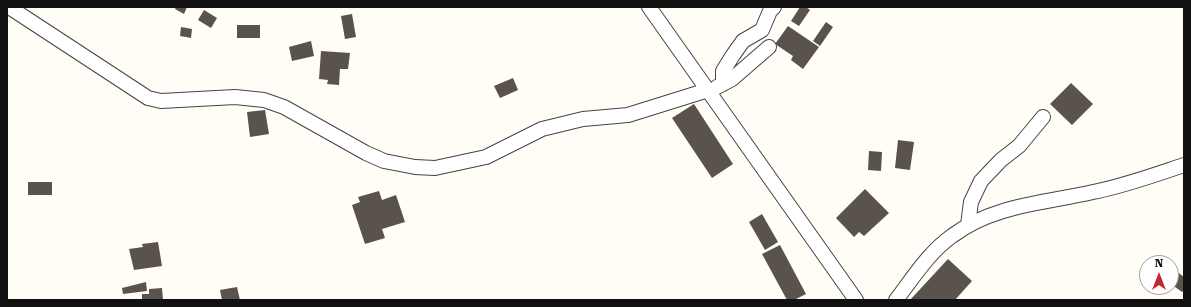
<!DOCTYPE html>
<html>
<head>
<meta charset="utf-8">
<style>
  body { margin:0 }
  #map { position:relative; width:1191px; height:307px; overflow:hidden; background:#fffdf5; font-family:"Roboto Serif",serif }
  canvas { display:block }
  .frame { position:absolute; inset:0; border:8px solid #111; pointer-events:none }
  .north { position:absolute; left:1139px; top:255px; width:40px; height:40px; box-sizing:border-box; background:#fff; border:1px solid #a0a0a0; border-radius:50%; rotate:0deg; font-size:11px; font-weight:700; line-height:16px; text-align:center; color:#111 }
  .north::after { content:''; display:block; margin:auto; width:14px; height:18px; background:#c4262e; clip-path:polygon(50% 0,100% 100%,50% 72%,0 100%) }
</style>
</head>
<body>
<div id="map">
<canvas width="1191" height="307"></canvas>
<div class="frame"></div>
<div class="north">N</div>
</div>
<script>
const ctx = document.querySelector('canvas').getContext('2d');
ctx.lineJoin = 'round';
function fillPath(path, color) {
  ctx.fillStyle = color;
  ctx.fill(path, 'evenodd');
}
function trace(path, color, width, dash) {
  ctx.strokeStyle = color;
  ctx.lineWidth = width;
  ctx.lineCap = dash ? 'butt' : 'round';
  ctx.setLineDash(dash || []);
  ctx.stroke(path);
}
fillPath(new Path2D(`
  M176 7H187L184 14 175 9Z
  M800 7H806L810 10 799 26 791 21Z
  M204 10 217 18 211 28 198 20Z
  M352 14 356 37 345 39 341 16Z
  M826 22 833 27 820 46 813 41Z
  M237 25H260V38H237Z
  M788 26 819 47 803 69 791 60 793 56 775 44Z
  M181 27 192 29 191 38 180 36Z
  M311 41 314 56 292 61 289 47Z
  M321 51 350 53 348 69H340L339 85 327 84 328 80 319 79Z
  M513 78 518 90 500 98 494 86Z
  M1071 83 1093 104 1072 125 1050 104Z
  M694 104 733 164 712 178 672 118Z
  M265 110 269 134 250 137 247 112Z
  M898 140 914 142 910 170 895 168Z
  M869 151 882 152 881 171 868 170Z
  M28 182H52V195H28Z
  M865 189 889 213 864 236 859 232 854 237 836 218Z
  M379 191 382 200 396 195 405 222 382 229 385 238 365 244 352 205 360 202 358 197Z
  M762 214 778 242 765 250 749 222Z
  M158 242 162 266 134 270 129 249 143 247 142 244Z
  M780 245 806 294 794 300H787L762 254Z
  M948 259 972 281 955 300H910Z
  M1171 267 1184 277V290L1182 292 1171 284Z
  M146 282 147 291 123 294 122 288Z
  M237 287 240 300H222L220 290Z
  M162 288 163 300H142V294H149V289Z`), '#5a524d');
const minor = new Path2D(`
  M9 7 148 98 161 101 235 97 264 100 284 107 366 153 384 161 415 167 435 168 486 157 542 129 583 119 628 115 708 90
  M649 7 856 300
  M723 84V71L733 55 743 41 762 30 770 11 774 7
  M717 87 732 79 769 47
  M968 225 971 202 981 181 1001 160 1019 146 1043 117
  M896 300C913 278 929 252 952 236 993 205 1045 203 1093 192 1124 186 1154 175 1184 165`);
trace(minor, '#444', 16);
trace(minor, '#fff', 14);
</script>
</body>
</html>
